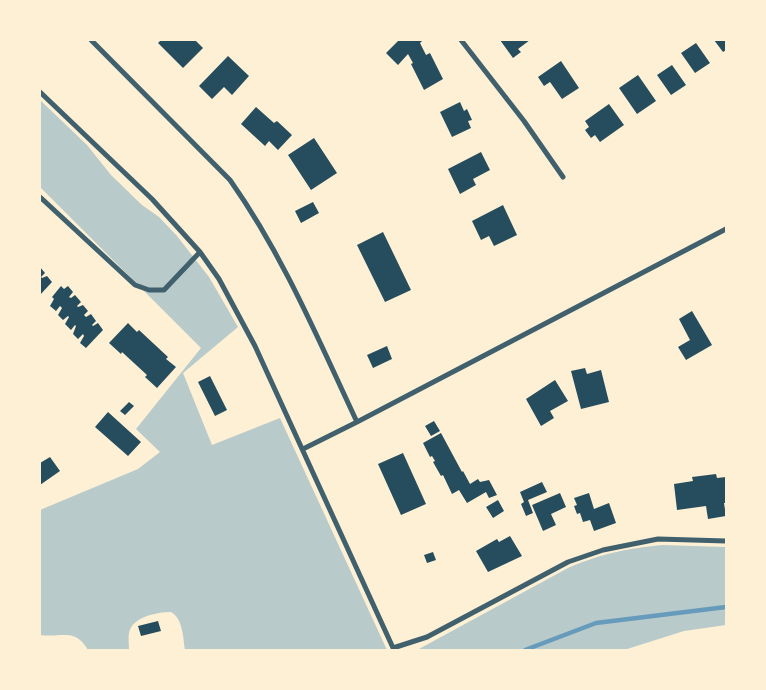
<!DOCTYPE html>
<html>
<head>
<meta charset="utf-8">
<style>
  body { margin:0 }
  #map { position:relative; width:766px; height:690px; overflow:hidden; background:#fdf0d5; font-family:Jost,sans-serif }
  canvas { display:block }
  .frame { position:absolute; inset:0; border:41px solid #fdf0d5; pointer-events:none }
</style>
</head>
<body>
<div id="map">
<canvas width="766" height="690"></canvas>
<div class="frame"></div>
</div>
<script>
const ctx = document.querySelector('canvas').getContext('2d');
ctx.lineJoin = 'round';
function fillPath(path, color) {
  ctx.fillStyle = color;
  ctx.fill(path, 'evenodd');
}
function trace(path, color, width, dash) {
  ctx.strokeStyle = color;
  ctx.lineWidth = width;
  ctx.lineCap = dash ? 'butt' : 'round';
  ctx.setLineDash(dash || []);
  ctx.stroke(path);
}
fillPath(new Path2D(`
  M40 100 87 145 111 175 142 205 159 217 177 236 209 277 238 327 183 373 212 445 280 418 387 650H185C183 637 183 619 171 612 157 612 132 617 129 633 128 638 129 645 129 650H88C75 627 62 638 40 635V510L138 469 160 452 136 429 201 348 40 187Z
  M662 545 726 547V625L684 631 624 650H417L568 568C603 553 625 549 662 545Z`), '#b9caca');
trace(new Path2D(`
  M525 650 596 623 726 607`), '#669bbc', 4.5);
fillPath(new Path2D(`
  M161 40H195L203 48 183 68 158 43Z
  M399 40H423L420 43 426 55 430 53 443 79 424 90 411 64 413 63 408 54 398 65 386 53Z
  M500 40H530L518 49 521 52 513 58Z
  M714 40H726V50L723 52Z
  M696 43 710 63 695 73 681 53Z
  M228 56 249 76 232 95 224 87 212 99 199 86Z
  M561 61 579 88 562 99 550 82 544 86 538 77Z
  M672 65 686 85 671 95 657 75Z
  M638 75 656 101 637 114 619 88Z
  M460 102 464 111 467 109 472 120 468 121 471 128 452 137 440 112Z
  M609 104 624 125 600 142 595 135 591 138 585 130 589 127 585 121Z
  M256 107 274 123 277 121 292 135 278 150 269 141 265 146 241 124Z
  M314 138 337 173 311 190 288 155Z
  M481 152 490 170 473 179 476 185 460 194 448 169Z
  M313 202 319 213 301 223 295 211Z
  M503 205 517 235 494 246 489 236 481 240 472 221Z
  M383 232 411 290 385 302 357 245Z
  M40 267 45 273 41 277 42 278 47 276 52 282 40 295Z
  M61 286 64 289 68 286 73 292 69 297 71 298 75 295 81 302 77 306 78 307 83 305 88 311 84 315 86 317 91 314 96 321 92 325 93 326 98 323 103 330 86 348 80 343 84 336 83 334 78 339 73 334 76 326 75 325 71 330 65 324 69 317 68 316 63 320 58 315 62 308 60 306 56 311 50 306 54 299 52 297Z
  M692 311 712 345 686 360 678 347 690 340 679 319Z
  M128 323 137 332 139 330 168 357 166 359 176 367 157 388 145 377 147 375 122 352 121 354 109 343Z
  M387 346 392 359 373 368 367 355Z
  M585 368 587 374 601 370 609 402 581 409 571 371Z
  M210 376 227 410 215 416 198 382Z
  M555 380 568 401 550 411 554 418 541 426 526 399Z
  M129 402 134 406 125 415 120 411Z
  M108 412 141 442 128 456 95 427Z
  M434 421 440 431 431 436 425 426Z
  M441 433 462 472 463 471 470 484 478 479 480 482 489 480 497 495 489 498 486 492 467 503 459 490 452 494 443 475 441 476 433 462 435 461 432 456 430 457 423 443Z
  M403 453 426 504 401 515 378 464Z
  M50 457 60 471 40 485V463Z
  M716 474 717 478 726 477V503H724L726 516 708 519 706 506 677 510 674 484 693 481 692 477Z
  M542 482 547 492 528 500 533 513 526 516 521 504 524 502 520 492Z
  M560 493 566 507 551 514 556 525 543 531 532 505Z
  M589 493 594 509 609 503 616 523 594 531 590 520 583 522 580 513 577 514 574 506 577 505 574 498Z
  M498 500 504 511 493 518 486 507Z
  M510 536 522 556 488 572 476 551 497 539 499 542Z
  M433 552 436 560 427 563 424 555Z
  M158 621 161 631 141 636 138 626Z`), '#264d5e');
trace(new Path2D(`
  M91 40 230 180C283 255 318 339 357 422
  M461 40 524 121 563 177
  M40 92 152 199 200 252 219 279 255 346 394 650
  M40 197 135 285 149 290H164L200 252
  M303 449 357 422 726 229
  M393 648 427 637 568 562 603 550 658 539 726 541`), '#3f606c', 5);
</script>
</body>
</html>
